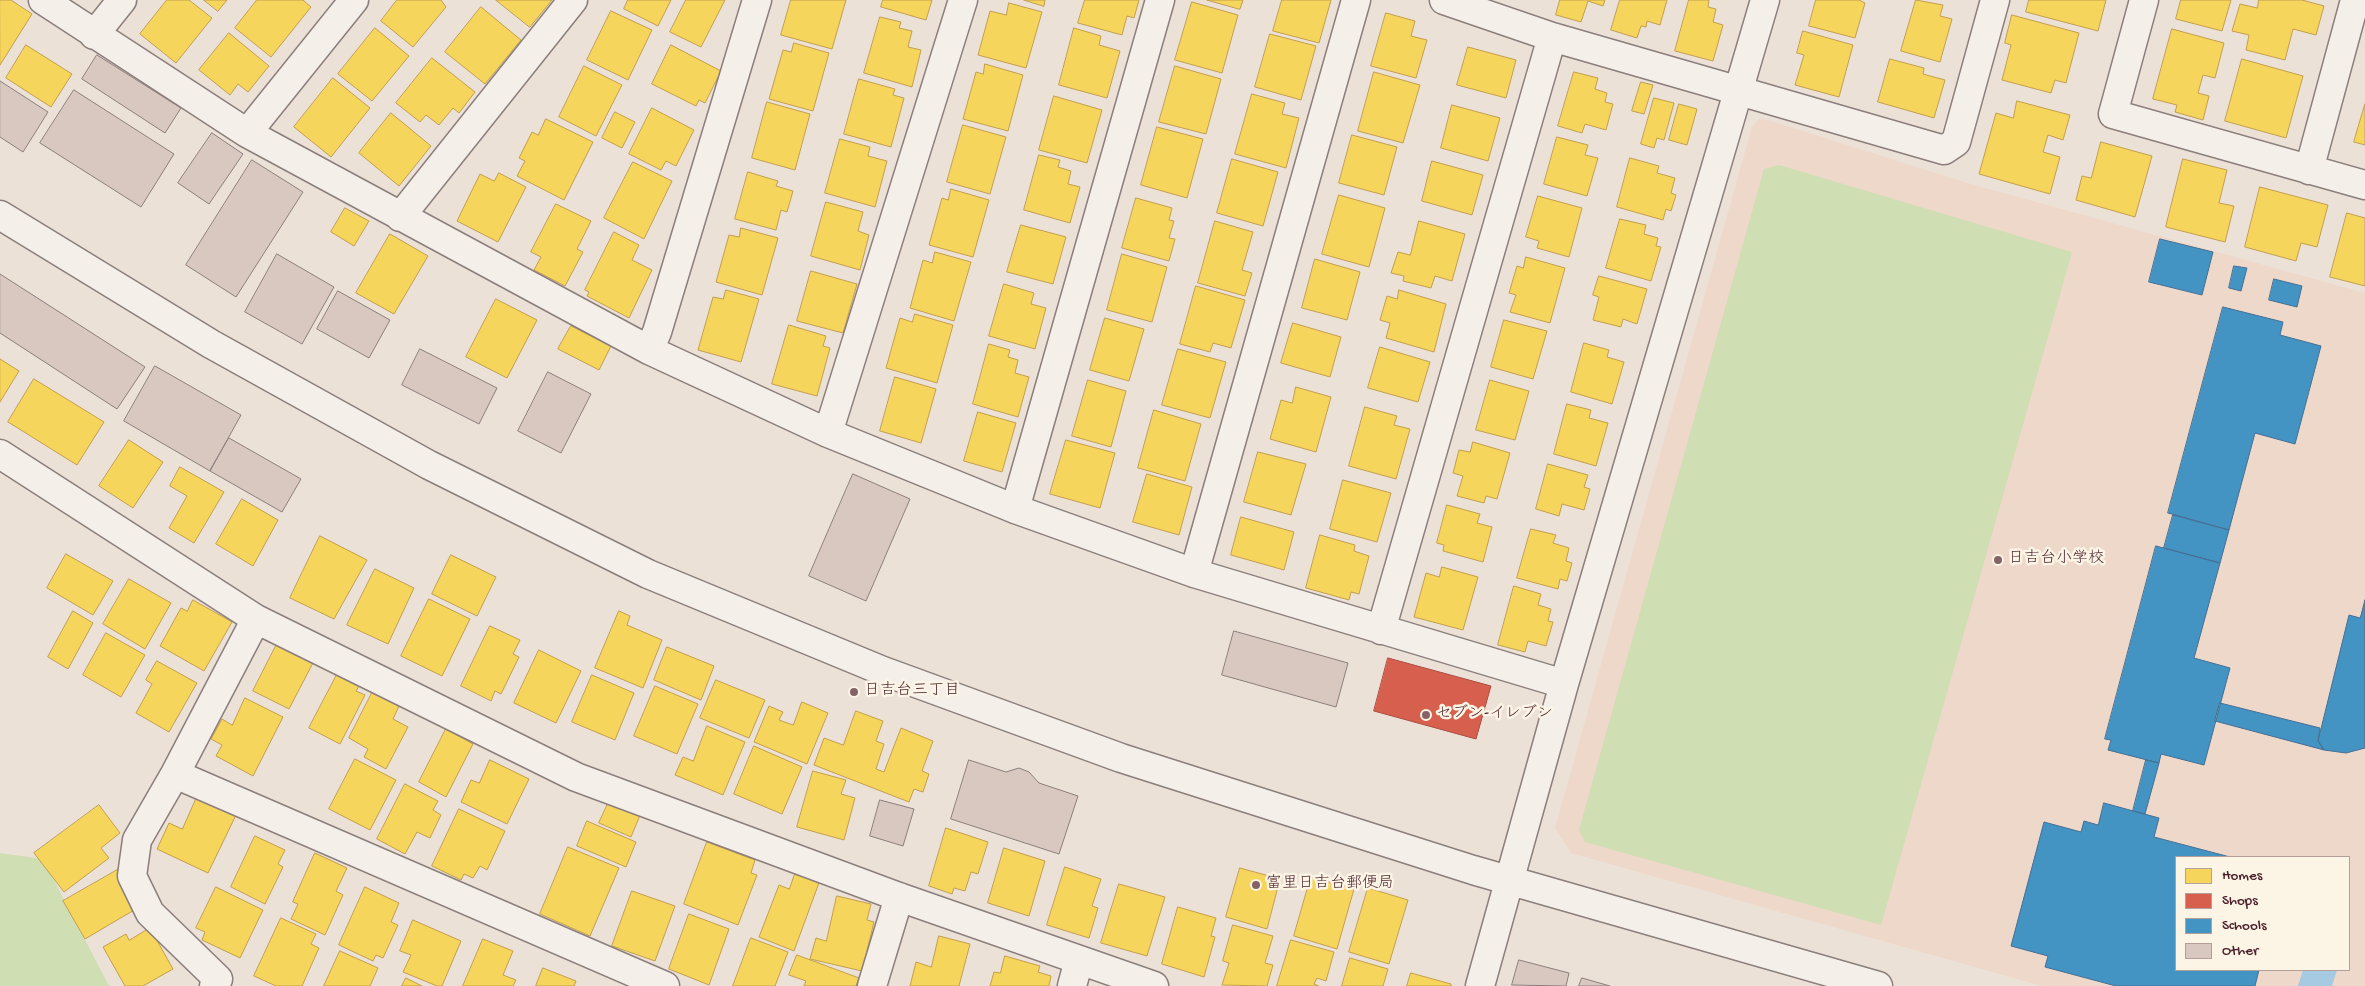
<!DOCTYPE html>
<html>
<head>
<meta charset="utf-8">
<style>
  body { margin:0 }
  #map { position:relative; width:2365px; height:986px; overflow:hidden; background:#ece1d7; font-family:"Gochi Hand",sans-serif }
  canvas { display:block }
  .legend { position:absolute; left:2175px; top:856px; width:175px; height:115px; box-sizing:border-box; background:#fcf5e5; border:1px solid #b59f9b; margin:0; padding:6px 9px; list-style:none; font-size:15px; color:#4a1f2b }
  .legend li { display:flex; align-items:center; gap:10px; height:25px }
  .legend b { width:25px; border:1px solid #b59f9b }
</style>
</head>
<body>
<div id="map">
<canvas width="2365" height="986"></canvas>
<ul class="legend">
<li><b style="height:14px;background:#f6d55c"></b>Homes</li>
<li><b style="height:14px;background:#d6604d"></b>Shops</li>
<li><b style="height:14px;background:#4393c3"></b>Schools</li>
<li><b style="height:14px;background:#d8c8c0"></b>Other</li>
</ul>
</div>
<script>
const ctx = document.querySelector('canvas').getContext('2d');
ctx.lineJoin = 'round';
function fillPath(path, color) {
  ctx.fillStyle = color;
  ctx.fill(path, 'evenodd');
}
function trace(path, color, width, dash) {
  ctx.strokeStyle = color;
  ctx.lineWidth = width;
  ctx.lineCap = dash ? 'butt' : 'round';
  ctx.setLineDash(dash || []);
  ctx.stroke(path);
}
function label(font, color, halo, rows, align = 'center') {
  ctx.font = font + ' "Gochi Hand","Klee One",sans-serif';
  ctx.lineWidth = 5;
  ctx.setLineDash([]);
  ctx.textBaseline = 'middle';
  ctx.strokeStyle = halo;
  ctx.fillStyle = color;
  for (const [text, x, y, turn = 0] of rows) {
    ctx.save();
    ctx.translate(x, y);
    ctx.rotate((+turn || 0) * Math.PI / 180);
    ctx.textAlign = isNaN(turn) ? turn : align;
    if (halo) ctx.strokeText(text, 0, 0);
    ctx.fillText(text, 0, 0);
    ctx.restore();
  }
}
fillPath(new Path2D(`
  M1759 119 1768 120 1964 182 2365 293V986H2042L1571 853 1555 828 1752 127ZM2176 857H2349V970H2176Z`), '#eed8c9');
fillPath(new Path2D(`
  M1779 165 2072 252 1881 925 1585 842 1579 830 1764 169Z
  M0 853 43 859 109 986H0Z`), '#cfdeb3');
fillPath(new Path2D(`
  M2303 970H2337L2332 986H2298Z`), '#a5cae1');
const homes = new Path2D(`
  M0 0H11L32 14 0 65Z
  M167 0H189L212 18 176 63 140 34Z
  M204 0H227L218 11Z
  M257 0H303L311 7 271 57 235 28Z
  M397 0H441L446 7 413 47 381 21Z
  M496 0H552L530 27Z
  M628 0H671L658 26 624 9Z
  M686 0H725L701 47 670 32Z
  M791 0H846L832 49 781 35Z
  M883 0H932L926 20 881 7Z
  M1024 0H1045L1044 6Z
  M1085 0H1139L1134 18 1127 16 1122 35 1078 23Z
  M1207 0H1243L1240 9Z
  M1282 0H1331L1319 43 1273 31Z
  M1560 0H1605L1603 6 1588 1 1581 22 1556 15Z
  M1620 0H1667L1660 25 1647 21 1646 27 1641 26 1637 38 1611 30Z
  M1689 0H1709L1708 7 1716 9 1713 22 1723 25 1713 61 1675 51Z
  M1816 0H1859L1865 3 1855 38 1809 26Z
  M1916 0 1943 5 1940 16 1952 19 1940 62 1901 51Z
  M2029 0H2106L2098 31 2026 12Z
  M2181 0H2231L2222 31 2176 19Z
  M2259 0H2302L2324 6 2316 35 2293 29 2285 60 2246 50 2249 35 2232 31 2240 4 2257 8Z
  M1192 2 1238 15 1222 73 1175 60Z
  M1009 3 1042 12 1026 68 978 55 990 11 1006 15Z
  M481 7 521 40 485 84 445 52Z
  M611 11 652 30 628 80 587 60Z
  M1386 13 1415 21 1411 36 1427 40 1416 78 1371 66Z
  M2012 15 2079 33 2066 83 2055 80 2051 93 2002 80 2011 45 2005 43Z
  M880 17 901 22 899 28 912 31 908 47 921 50 912 87 864 73Z
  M375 28 409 56 372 101 338 74Z
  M1074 28 1101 36 1099 45 1120 51 1107 98 1059 85Z
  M2172 29 2224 43 2215 78 2203 75 2198 93 2209 96 2203 120 2175 112 2177 105 2153 99Z
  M1803 31 1853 45 1839 97 1795 85 1804 55 1797 53Z
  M229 33 269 66 248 92 238 84 230 95 199 70Z
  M1270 34 1316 46 1301 100 1255 87Z
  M794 43 829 53 813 111 769 99 783 50 791 52Z
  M26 45 72 74 51 107 6 78Z
  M671 45 721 71 705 103 699 100 696 106 652 84Z
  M1468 47 1516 60 1506 98 1457 85Z
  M432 58 475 92 459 113 453 108 439 125 426 115 420 122 396 103Z
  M1890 59 1924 68 1923 74 1945 80 1934 118 1878 102Z
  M2242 59 2303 76 2286 138 2225 121Z
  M985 64 1023 75 1008 131 963 119 976 72 983 74Z
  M584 66 622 85 596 136 559 117Z
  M1175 66 1221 79 1206 134 1159 122Z
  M1374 72 1420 85 1403 143 1358 131Z
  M1574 72 1598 78 1595 89 1607 93 1605 102 1613 104 1606 130 1585 124 1582 133 1558 126Z
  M333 78 370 108 331 157 294 127Z
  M859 79 895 89 893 95 904 98 891 147 844 134Z
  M1641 82 1653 85 1644 114 1632 111Z
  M1252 94 1285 103 1282 114 1299 118 1286 168 1235 154Z
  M1054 96 1102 110 1087 163 1039 150Z
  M1654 98 1674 103 1664 140 1657 138 1654 148 1641 144Z
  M2017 101 2070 115 2063 140 2048 135 2043 152 2060 157 2050 194 1979 174 1996 113 2013 118Z
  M767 102 810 114 795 170 752 158Z
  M1679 104 1697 109 1687 145 1669 140Z
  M2365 104V145L2354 142Z
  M1452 105 1500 118 1488 161 1441 148Z
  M652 108 694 130 676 166 666 161 661 170 629 154Z
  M615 112 635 122 622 148 602 138Z
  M391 113 431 146 399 186 359 153Z
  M546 119 593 142 564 200 517 176 525 161 519 158 532 132 538 135Z
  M963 125 1006 137 990 194 947 182Z
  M1157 127 1203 139 1187 198 1141 185Z
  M1352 135 1397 147 1384 195 1339 183Z
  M1557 137 1588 145 1585 155 1598 158 1587 196 1544 184Z
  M840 139 870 147 868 156 887 161 875 207 825 193Z
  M2101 142 2152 156 2135 217 2076 200 2082 176 2091 178Z
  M1039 155 1060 160 1058 167 1071 171 1068 184 1080 187 1070 223 1024 210Z
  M1630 158 1659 166 1657 173 1675 178 1671 193 1676 195 1671 211 1666 209 1663 220 1617 207Z
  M1232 159 1278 172 1263 226 1217 213Z
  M2183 159 2227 170 2219 203 2234 206 2225 242 2166 227Z
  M1432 161 1483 175 1472 215 1422 201Z
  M633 162 672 181 644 239 604 218Z
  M748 172 778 181 776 186 793 191 787 212 781 210 776 230 735 219Z
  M499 173 526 187 498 242 457 221 480 174 494 181Z
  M2260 187 2328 205 2317 247 2301 243 2296 261 2245 247Z
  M951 189 989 200 973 257 929 245 942 198 948 200Z
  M1339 195 1385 208 1369 267 1322 254Z
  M1538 196 1582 208 1569 257 1537 248 1539 241 1526 237Z
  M1136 198 1172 208 1169 220 1174 221 1169 238 1175 239 1169 261 1122 248Z
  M826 202 863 212 858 231 869 235 860 270 811 256Z
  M556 204 591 221 577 249 583 252 565 286 534 270 541 257 531 252Z
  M345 208 369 221 354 246 331 232Z
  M2347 213 2365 218V286L2330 277Z
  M1620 219 1646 225 1644 234 1658 238 1656 246 1661 247 1651 281 1606 268Z
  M1215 221 1253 232 1242 270 1252 273 1245 296 1198 283Z
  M1419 221 1465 234 1452 281 1435 276 1431 288 1403 281 1404 276 1391 273 1398 252 1410 255Z
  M1021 225 1066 237 1053 284 1007 272Z
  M741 228 778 238 762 295 716 282 729 235 739 237Z
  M614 232 639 245 632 260 652 270 629 318 587 296 589 292 585 290Z
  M390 234 428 256 394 314 356 293Z
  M935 252 971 262 954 321 910 308 923 260 932 263Z
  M1122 254 1167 267 1152 322 1107 310Z
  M1526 257 1565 268 1550 323 1510 312 1516 295 1509 293 1517 266 1523 268Z
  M1315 259 1360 272 1347 320 1302 308Z
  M811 271 857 284 843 333 797 321Z
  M1599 276 1647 289 1637 324 1623 319 1621 327 1593 320 1599 297 1593 295Z
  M1004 284 1034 293 1031 304 1046 308 1035 349 989 336Z
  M1196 286 1245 300 1231 348 1213 343 1210 352 1180 344Z
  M726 290 759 299 741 362 698 350 713 297 723 299Z
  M1399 290 1446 304 1434 352 1386 338 1390 323 1380 320 1387 296 1397 299Z
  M496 299 537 320 507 378 466 357Z
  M915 314 953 325 937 383 886 368 900 318 912 322Z
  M1105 318 1144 329 1129 381 1090 370Z
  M1504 320 1547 331 1533 379 1491 367Z
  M1293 323 1341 337 1330 377 1281 363Z
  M789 325 826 336 823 346 830 348 817 396 772 384Z
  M571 326 611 346 599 370 558 349Z
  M1584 343 1609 350 1607 357 1624 362 1612 404 1571 392Z
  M989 344 1010 350 1008 357 1018 360 1015 373 1029 377 1018 417 973 404Z
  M1380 347 1430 362 1418 402 1368 388Z
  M1178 349 1226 362 1210 418 1162 405Z
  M0 359 19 371 0 402Z
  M895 377 936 389 921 443 880 431Z
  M34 379 104 422 77 465 8 422Z
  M1088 380 1126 391 1111 447 1072 436Z
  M1490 380 1529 391 1515 440 1476 430Z
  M1296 387 1331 397 1316 452 1270 439 1281 400 1292 403Z
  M1567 404 1591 410 1589 418 1608 423 1596 466 1554 454Z
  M1365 407 1397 416 1394 425 1410 429 1396 479 1349 466Z
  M1154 410 1201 424 1185 481 1138 468Z
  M978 412 1016 423 1002 472 964 461Z
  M129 440 163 462 133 508 99 486Z
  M1066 440 1115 453 1100 508 1050 494Z
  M1473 442 1510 453 1497 499 1486 496 1484 503 1457 496 1463 476 1453 473 1459 450 1470 452Z
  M1258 452 1306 464 1291 515 1244 502Z
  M1548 464 1588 475 1584 487 1590 489 1584 510 1562 504 1559 516 1536 509Z
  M180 467 224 492 194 543 169 528 187 496 170 486Z
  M1147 474 1192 487 1179 535 1133 522Z
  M1343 480 1391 493 1377 542 1330 529Z
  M242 499 278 520 253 566 216 544Z
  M1447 505 1480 514 1477 523 1492 527 1483 562 1443 551 1444 545 1437 543Z
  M1241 517 1294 532 1284 570 1231 555Z
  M1531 529 1556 535 1553 543 1569 548 1566 561 1572 563 1567 581 1560 579 1558 589 1517 578Z
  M1320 535 1355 545 1354 551 1369 556 1359 594 1351 592 1349 600 1306 588Z
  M320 536 367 560 334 619 290 598Z
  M66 554 113 581 93 615 47 588Z
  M451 555 496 577 477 616 432 594Z
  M1442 567 1478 577 1463 630 1414 617 1426 573 1439 577Z
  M375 569 414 588 388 644 347 625Z
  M129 579 171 603 145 649 103 624Z
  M1514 586 1541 594 1538 605 1551 609 1548 621 1553 622 1546 646 1528 641 1525 652 1498 645Z
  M429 599 470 619 442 676 401 656Z
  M193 600 232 622 204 671 160 646 181 608 187 611Z
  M73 611 93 623 68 669 48 657Z
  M619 611 630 616 627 625 662 640 643 688 595 668Z
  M490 626 520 640 513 654 519 657 501 694 495 691 491 701 461 686Z
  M106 633 145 655 121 697 83 675Z
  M279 640 315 659 289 709 253 691Z
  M667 647 714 666 701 700 654 680Z
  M539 650 581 671 556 723 514 703Z
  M157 661 197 683 169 732 136 713 152 684 146 680Z
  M340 669 362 681 356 691 365 695 340 744 309 728Z
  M592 675 634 693 615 740 572 722Z
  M716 680 765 700 749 738 700 718Z
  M655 686 698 704 677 754 634 736Z
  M373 691 400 704 393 719 408 727 386 769 364 757 368 749 349 738Z
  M245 698 283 717 253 776 216 756 222 745 211 739 222 719 232 725Z
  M802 702 828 713 807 764 754 742 769 706 783 712 779 720 793 725Z
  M856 711 883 721 876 741 884 744 876 769 884 772 901 728 933 741 922 771 929 774 923 792 914 789 909 802 814 765 824 738 843 745Z
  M707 726 745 742 723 795 675 775 683 757 693 761Z
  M446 729 473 744 446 797 419 782Z
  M754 746 802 767 782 814 734 794Z
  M355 759 396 780 370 830 329 809Z
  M490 760 529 779 507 824 461 802 471 780 479 783Z
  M813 771 846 780 841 794 855 798 844 840 797 827Z
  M405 784 438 801 433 810 441 815 430 838 417 832 405 854 377 839Z
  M612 795 643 808 631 837 599 823Z
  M197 797 236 815 208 873 157 849 169 823 182 829Z
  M99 805 120 833 101 848 109 858 64 892 34 853Z
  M459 809 505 831 487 870 480 866 473 878 464 874 461 880 432 866Z
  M587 821 636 842 626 867 577 846Z
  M946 828 988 842 978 874 971 872 965 891 954 888 952 894 929 886Z
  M255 836 285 850 278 864 283 867 265 904 231 887Z
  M707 842 755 860 751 873 757 875 738 925 684 904Z
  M568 847 619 868 590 936 540 914Z
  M1004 848 1045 861 1029 916 988 903Z
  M315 853 347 868 336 891 343 895 325 935 291 919 298 904 293 902Z
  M1065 867 1101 879 1092 906 1098 908 1089 938 1047 925Z
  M1240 868 1280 879 1267 929 1226 917Z
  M119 869 141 906 85 939 63 901Z
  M796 871 820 880 794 951 759 937 779 885 789 889Z
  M1311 877 1354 889 1337 949 1294 936Z
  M1119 884 1165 897 1147 956 1101 943Z
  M216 887 263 910 240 958 202 940 205 932 196 928Z
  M365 887 399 903 391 922 398 925 383 958 376 955 373 961 339 945Z
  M1368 888 1408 900 1389 964 1349 952Z
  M632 891 675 906 655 961 612 946Z
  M837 896 871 904 867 920 874 922 862 971 810 959 816 938 826 941Z
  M1178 907 1216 918 1211 936 1215 937 1204 977 1162 964Z
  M689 914 729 929 709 985 669 969Z
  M281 918 316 934 311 944 319 948 302 986H276L254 976Z
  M413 920 461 941 442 986H437L403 972 411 955 400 951Z
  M1233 925 1273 936 1265 963 1273 965 1267 986 1222 985 1229 963 1223 961Z
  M150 928 173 969 143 986H125L103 947 126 934 129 940Z
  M939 936 970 944 959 986H910L916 962 931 967Z
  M751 938 788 952 775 986H733Z
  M483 939 513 951 503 975 516 980 513 986H463Z
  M1291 940 1334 952 1326 981 1317 978 1314 984 1319 986H1277Z
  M340 951 378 968 370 986H324Z
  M797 955 859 978 856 986H804L806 981 789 975Z
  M1005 956 1040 966 1038 972 1051 976 1049 986H990L994 972 1000 973Z
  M1350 958 1388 969 1383 986H1342Z
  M543 968 576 981 574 986H536Z
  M1411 973 1451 984V986H1407Z
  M406 978 422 986H402Z`);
fillPath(homes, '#f6d55c');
trace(homes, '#c29e4d', 1);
const shops = new Path2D(`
  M1388 658 1491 686 1476 739 1374 711Z`);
fillPath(shops, '#d6604d');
trace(shops, '#ac4c43', 1);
const schools = new Path2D(`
  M2160 239 2213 252 2202 295 2149 282Z
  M2234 266 2247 268 2241 291 2229 288Z
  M2274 279 2302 286 2297 307 2269 300Z
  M2223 307 2283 322 2280 335 2321 346 2295 444 2255 433 2229 530 2168 513Z
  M2173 515 2229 530 2220 563 2164 548Z
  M2156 546 2220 563 2194 658 2230 668 2204 765 2161 754 2159 763 2108 750 2111 740 2105 739Z
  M2365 600V748L2346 753 2324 750 2318 741 2349 615 2360 618Z
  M2220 703 2320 728 2318 741 2324 750 2215 721Z
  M2146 760 2159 763 2145 814 2133 811Z
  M2104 803 2159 818 2154 837 2230 857H2176V970H2259L2255 986H2116L2045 967 2048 956 2011 946 2044 822 2081 832 2084 821 2098 825Z`);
fillPath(schools, '#4393c3');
trace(schools, '#457095', 1);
const building = new Path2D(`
  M97 55 181 108 165 133 82 79Z
  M0 81 48 112 23 152 0 137Z
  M74 90 174 154 141 207 40 143Z
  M212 133 243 154 209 204 178 183Z
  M252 160 303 192 236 297 186 265Z
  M277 254 334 287 302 344 245 312Z
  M0 274 145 367 117 409 0 333Z
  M338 291 390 320 369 358 317 329Z
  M420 349 497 388 479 424 402 385Z
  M155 366 241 415 210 471 124 421Z
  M548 372 591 394 561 453 518 431Z
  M229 438 301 479 282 512 210 471Z
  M853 474 910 499 866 601 809 576Z
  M1234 631 1348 663 1336 707 1222 675Z
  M969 760 1006 772 1019 768 1029 772 1039 783 1078 796 1059 854 951 819Z
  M880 800 914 809 903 846 870 836Z
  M1519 960 1569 973 1566 986 1512 985Z
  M1582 978 1610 986H1579Z`);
fillPath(building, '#d8c8c0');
trace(building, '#8b7e7c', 1);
const minor = new Path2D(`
  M43 0 247 133 649 350 828 433 1015 509 1194 573 1564 684
  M1444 0 1552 37 1944 150 1956 142 1995 0
  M2144 0 2113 114 2365 185
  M94 35 122 0
  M247 133 354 0
  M2309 170 2355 0
  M0 215 211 344 429 465 648 574 883 671 1121 758 1473 870 1878 986
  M400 217 573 0
  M649 350 657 332 757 0
  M828 433 963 0
  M0 454 256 619 576 777 899 897 1154 986
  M1015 509 1160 0
  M1194 573 1356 0
  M1381 630 1552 37
  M175 774 665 986
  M214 986 218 979 150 913 132 876 137 840 175 774 256 619
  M872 986 899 897
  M1072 986 1079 960
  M1480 986 1564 684 1765 0`);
trace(minor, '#8b7e7c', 31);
trace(minor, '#f4efe9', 28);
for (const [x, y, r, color] of [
  [1998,560,5,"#836367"],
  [854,692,5,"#836367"],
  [1426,715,5,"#836367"],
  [1256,885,5,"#836367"]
]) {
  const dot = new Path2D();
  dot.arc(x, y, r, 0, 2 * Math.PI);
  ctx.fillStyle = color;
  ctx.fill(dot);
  trace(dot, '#fcf5e5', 2);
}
label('16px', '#4a1f2b', '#fcf5e5', [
  ["日吉台小学校",2008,560],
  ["日吉台三丁目",864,692],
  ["セブン-イレブン",1436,715],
  ["富里日吉台郵便局",1266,885]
], 'left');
</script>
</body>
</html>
